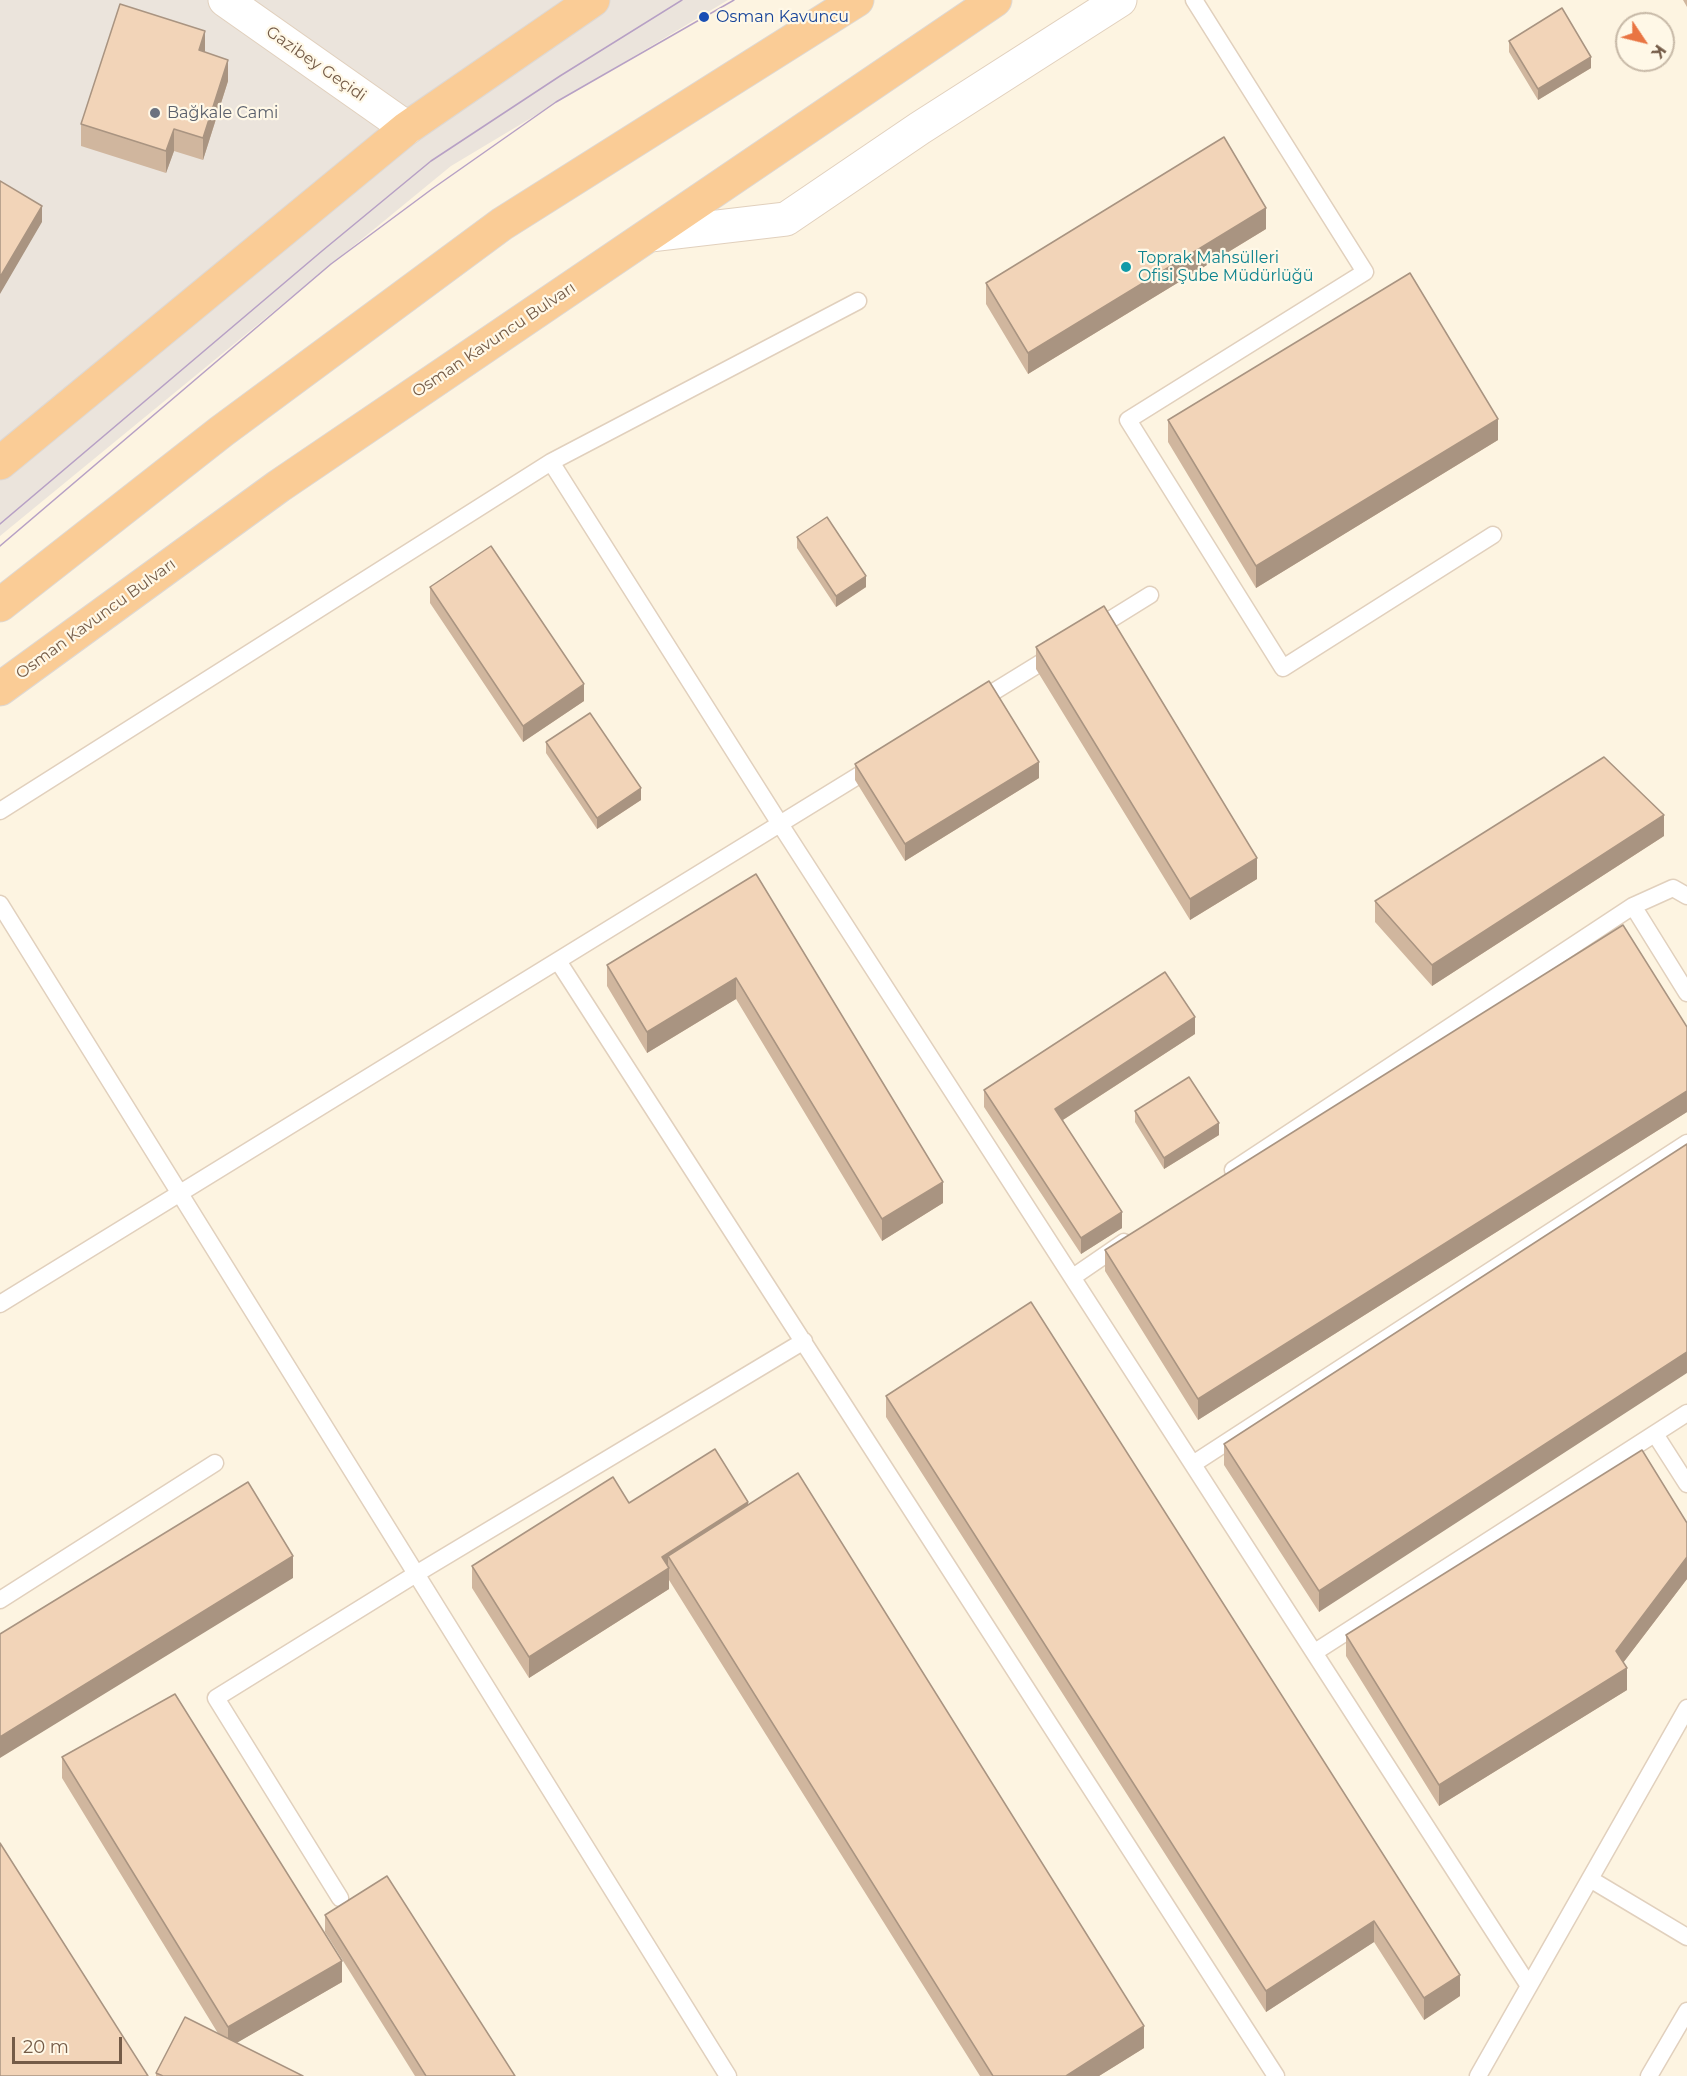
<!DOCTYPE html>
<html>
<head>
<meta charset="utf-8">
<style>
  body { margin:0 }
  #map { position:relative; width:1687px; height:2076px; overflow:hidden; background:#fdf4e1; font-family:Montserrat,sans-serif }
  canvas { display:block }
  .north { position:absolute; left:1615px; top:12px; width:60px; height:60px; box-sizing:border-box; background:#fff8e7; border:2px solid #c7b9a7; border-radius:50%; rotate:125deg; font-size:16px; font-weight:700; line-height:24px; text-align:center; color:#745b47 }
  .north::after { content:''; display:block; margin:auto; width:21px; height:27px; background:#e97543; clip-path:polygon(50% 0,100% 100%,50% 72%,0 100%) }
  .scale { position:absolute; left:12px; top:2037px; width:110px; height:27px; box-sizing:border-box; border:3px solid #745b47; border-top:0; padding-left:8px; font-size:18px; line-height:21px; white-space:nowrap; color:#745b47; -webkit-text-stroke:4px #fff8e7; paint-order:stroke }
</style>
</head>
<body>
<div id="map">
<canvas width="1687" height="2076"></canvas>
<div class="north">K</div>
<div class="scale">20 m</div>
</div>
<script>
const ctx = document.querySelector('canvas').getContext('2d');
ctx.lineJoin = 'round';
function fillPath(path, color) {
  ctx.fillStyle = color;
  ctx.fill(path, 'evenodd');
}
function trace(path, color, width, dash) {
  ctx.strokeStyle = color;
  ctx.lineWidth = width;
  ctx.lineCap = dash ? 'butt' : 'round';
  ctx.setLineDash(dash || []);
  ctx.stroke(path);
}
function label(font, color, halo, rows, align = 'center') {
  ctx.font = font + ' Montserrat,sans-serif';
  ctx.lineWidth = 4.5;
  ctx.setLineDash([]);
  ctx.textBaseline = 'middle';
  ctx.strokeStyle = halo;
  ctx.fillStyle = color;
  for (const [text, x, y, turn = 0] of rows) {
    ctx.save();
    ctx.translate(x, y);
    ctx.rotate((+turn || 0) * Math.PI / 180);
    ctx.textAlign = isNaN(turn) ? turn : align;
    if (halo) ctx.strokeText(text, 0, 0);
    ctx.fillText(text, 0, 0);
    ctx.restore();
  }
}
fillPath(new Path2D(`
  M0 0H728L451 166 0 536Z`), '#ebe4dc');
const service = new Path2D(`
  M1194 0 1365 272 1128 420 1283 668 1493 535
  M551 462 780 824 1529 1986
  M1092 631 1150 595
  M977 702 1055 654
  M0 811 551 462 858 301
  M0 904 728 2076
  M1633 906 1687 993
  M558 961 1276 2076
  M1233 1170 1633 906 1673 888 1687 896
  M1073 1277 1124 1242
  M0 1304 874 766
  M1655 1434 1687 1484
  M1193 1464 1687 1143
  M0 1600 215 1463
  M1315 1652 1687 1413
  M1590 1879 1687 1937
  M340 1898 216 1698 416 1574 804 1341
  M1478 2076 1687 1708
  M1649 2076 1687 2011`);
const minor = new Path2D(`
  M225 0 407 128
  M650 235 786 219 920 128 1120 0`);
const trunk = new Path2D(`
  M0 463 407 128 593 0
  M0 605 222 431 502 224 857 0
  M0 689 279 486 995 0`);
trace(service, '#e1d0bd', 19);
trace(minor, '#e1d0bd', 35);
trace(trunk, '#ded8d3', 35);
trace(service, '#fff', 16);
trace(minor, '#fff', 33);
trace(trunk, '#facc96', 33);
trace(new Path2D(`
  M0 524 322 251 431 161 560 76 682 0
  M0 546 331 264 432 189 556 102 734 0`), '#b7a0c5', 1.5);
fillPath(new Path2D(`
  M1683 0H1687V7Z
  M1509 41 1591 68 1538 100 1509 52Z
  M205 52 228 81 203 160 174 151 166 173 81 146V124Z
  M1266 229 1028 374 986 304V283Z
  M1168 420 1498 440 1256 588 1168 442Z
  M797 537 866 587 836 607 797 548Z
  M430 587 584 701 523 742 430 603Z
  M1036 647 1257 879 1190 920 1036 669Z
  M546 742 641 800 597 829 546 753Z
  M855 764 1039 778 905 861 855 780Z
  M1664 836 1432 986 1375 922V901Z
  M756 874 943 1203 882 1241 736 999 647 1053 607 986V965Z
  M1687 1027V1112L1198 1420 1105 1271V1250Z
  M1195 1034 1063 1120 1122 1228 1081 1254 984 1107V1090Z
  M1135 1111 1219 1135 1164 1169 1135 1122Z
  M1687 1144 1319 1612 1224 1465V1444Z
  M886 1396 1460 1996 1424 2020 1374 1942 1266 2012 886 1417Z
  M629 1503 748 1505 1144 2048 1099 2076H980L669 1580V1589L529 1678 472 1588V1566Z
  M1687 1523V1579L1623 1663 1627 1690 1439 1806 1346 1656V1635Z
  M62 1757 342 1982 236 2043 303 2076H156V2073L219 2035 62 1778Z
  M325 1915 515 2076H415L325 1932Z`), '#d0b69e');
fillPath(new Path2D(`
  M205 31V52L199 50Z
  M1591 57V68L1538 100V89Z
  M228 60V81L203 160V138Z
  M174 129V151L166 173V151Z
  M42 206V222L0 294V277Z
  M1266 208V229L1028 374V353Z
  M1498 419V440L1256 588V566Z
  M866 576V587L836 607V596Z
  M584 684V701L523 742V726Z
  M1039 762V778L905 861V844Z
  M641 788V800L597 829V818Z
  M1664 815V836L1432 986V965Z
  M1257 858V879L1190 920V899Z
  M736 978V999L647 1053V1032Z
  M1195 1017V1034L1055 1125V1109Z
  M1687 1091V1112L1198 1420V1399Z
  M1219 1123V1135L1164 1169V1158Z
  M943 1182V1203L882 1241V1219Z
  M1122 1212V1228L1081 1254V1238Z
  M1687 1352V1373L1319 1612V1591Z
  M748 1502V1524L668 1556V1569L669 1568V1589L529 1678V1657L662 1557Z
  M293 1556V1578L0 1758V1737Z
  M1687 1557V1579L1616 1672V1651Z
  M1627 1668V1690L1439 1806V1785Z
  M1374 1921V1942L1266 2012V1991Z
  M342 1961V1982L228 2048V2027Z
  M1460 1975V1996L1424 2020V1998Z
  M1144 2026V2048L1099 2076H1066Z`), '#a99481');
const building = new Path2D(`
  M120 4 205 31 199 50 228 60 203 138 174 129 166 151 81 124Z
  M1562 8 1591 57 1538 89 1509 41Z
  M1224 137 1266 208 1028 353 986 283Z
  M0 181 42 206 0 277Z
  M1410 273 1498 419 1256 566 1168 420Z
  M827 517 866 576 836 596 797 537Z
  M491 546 584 684 523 726 430 587Z
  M1104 606 1257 858 1190 899 1036 647Z
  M989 681 1039 762 905 844 855 764Z
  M590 713 641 788 597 818 546 742Z
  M1604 757 1664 815 1432 965 1375 901Z
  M756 874 943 1182 882 1219 736 978 647 1032 607 965Z
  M1623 925 1687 1027V1091L1198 1399 1105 1250Z
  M1165 972 1195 1017 1055 1109 1122 1212 1081 1238 984 1090Z
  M1189 1077 1219 1123 1164 1158 1135 1111Z
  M1687 1144V1352L1319 1591 1224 1444Z
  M1031 1302 1460 1975 1424 1998 1374 1921 1266 1991 886 1396Z
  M715 1449 748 1502 662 1557 669 1568 529 1657 472 1566 613 1477 629 1503Z
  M1642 1450 1687 1523V1557L1616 1651 1627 1668 1439 1785 1346 1635Z
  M798 1473 1144 2026 1066 2076H993L668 1556Z
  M248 1482 293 1556 0 1737V1634Z
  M175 1694 342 1961 228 2027 62 1757Z
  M0 1843 148 2076H0Z
  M387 1876 515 2076H426L325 1915Z
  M185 2017 303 2076H163L156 2073Z`);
fillPath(building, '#f2d4b8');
trace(building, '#a99481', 1.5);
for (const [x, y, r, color] of [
  [704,17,6,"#1a4fb4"],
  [155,113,6,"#6b7280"],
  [1126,267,6,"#0f9aa8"]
]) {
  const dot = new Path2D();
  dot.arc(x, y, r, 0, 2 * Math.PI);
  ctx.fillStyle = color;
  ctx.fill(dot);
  trace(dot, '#fff8e7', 2);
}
label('16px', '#164399', '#fff8e7', [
  ["Osman Kavuncu",716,17]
], 'left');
label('16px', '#745b47', '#fff8e7', [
  ["Gazibey Geçidi",316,64,35],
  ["Osman Kavuncu Bulvarı",494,340,-34],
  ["Osman Kavuncu Bulvarı",96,619,-36]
]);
label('16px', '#5b616d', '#fff8e7', [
  ["Bağkale Cami",167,113]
], 'left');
label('16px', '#0d838f', '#fff8e7', [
  ["Toprak Mahsülleri",1138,258],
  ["Ofisi Şube Müdürlüğü",1138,276]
], 'left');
</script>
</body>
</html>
